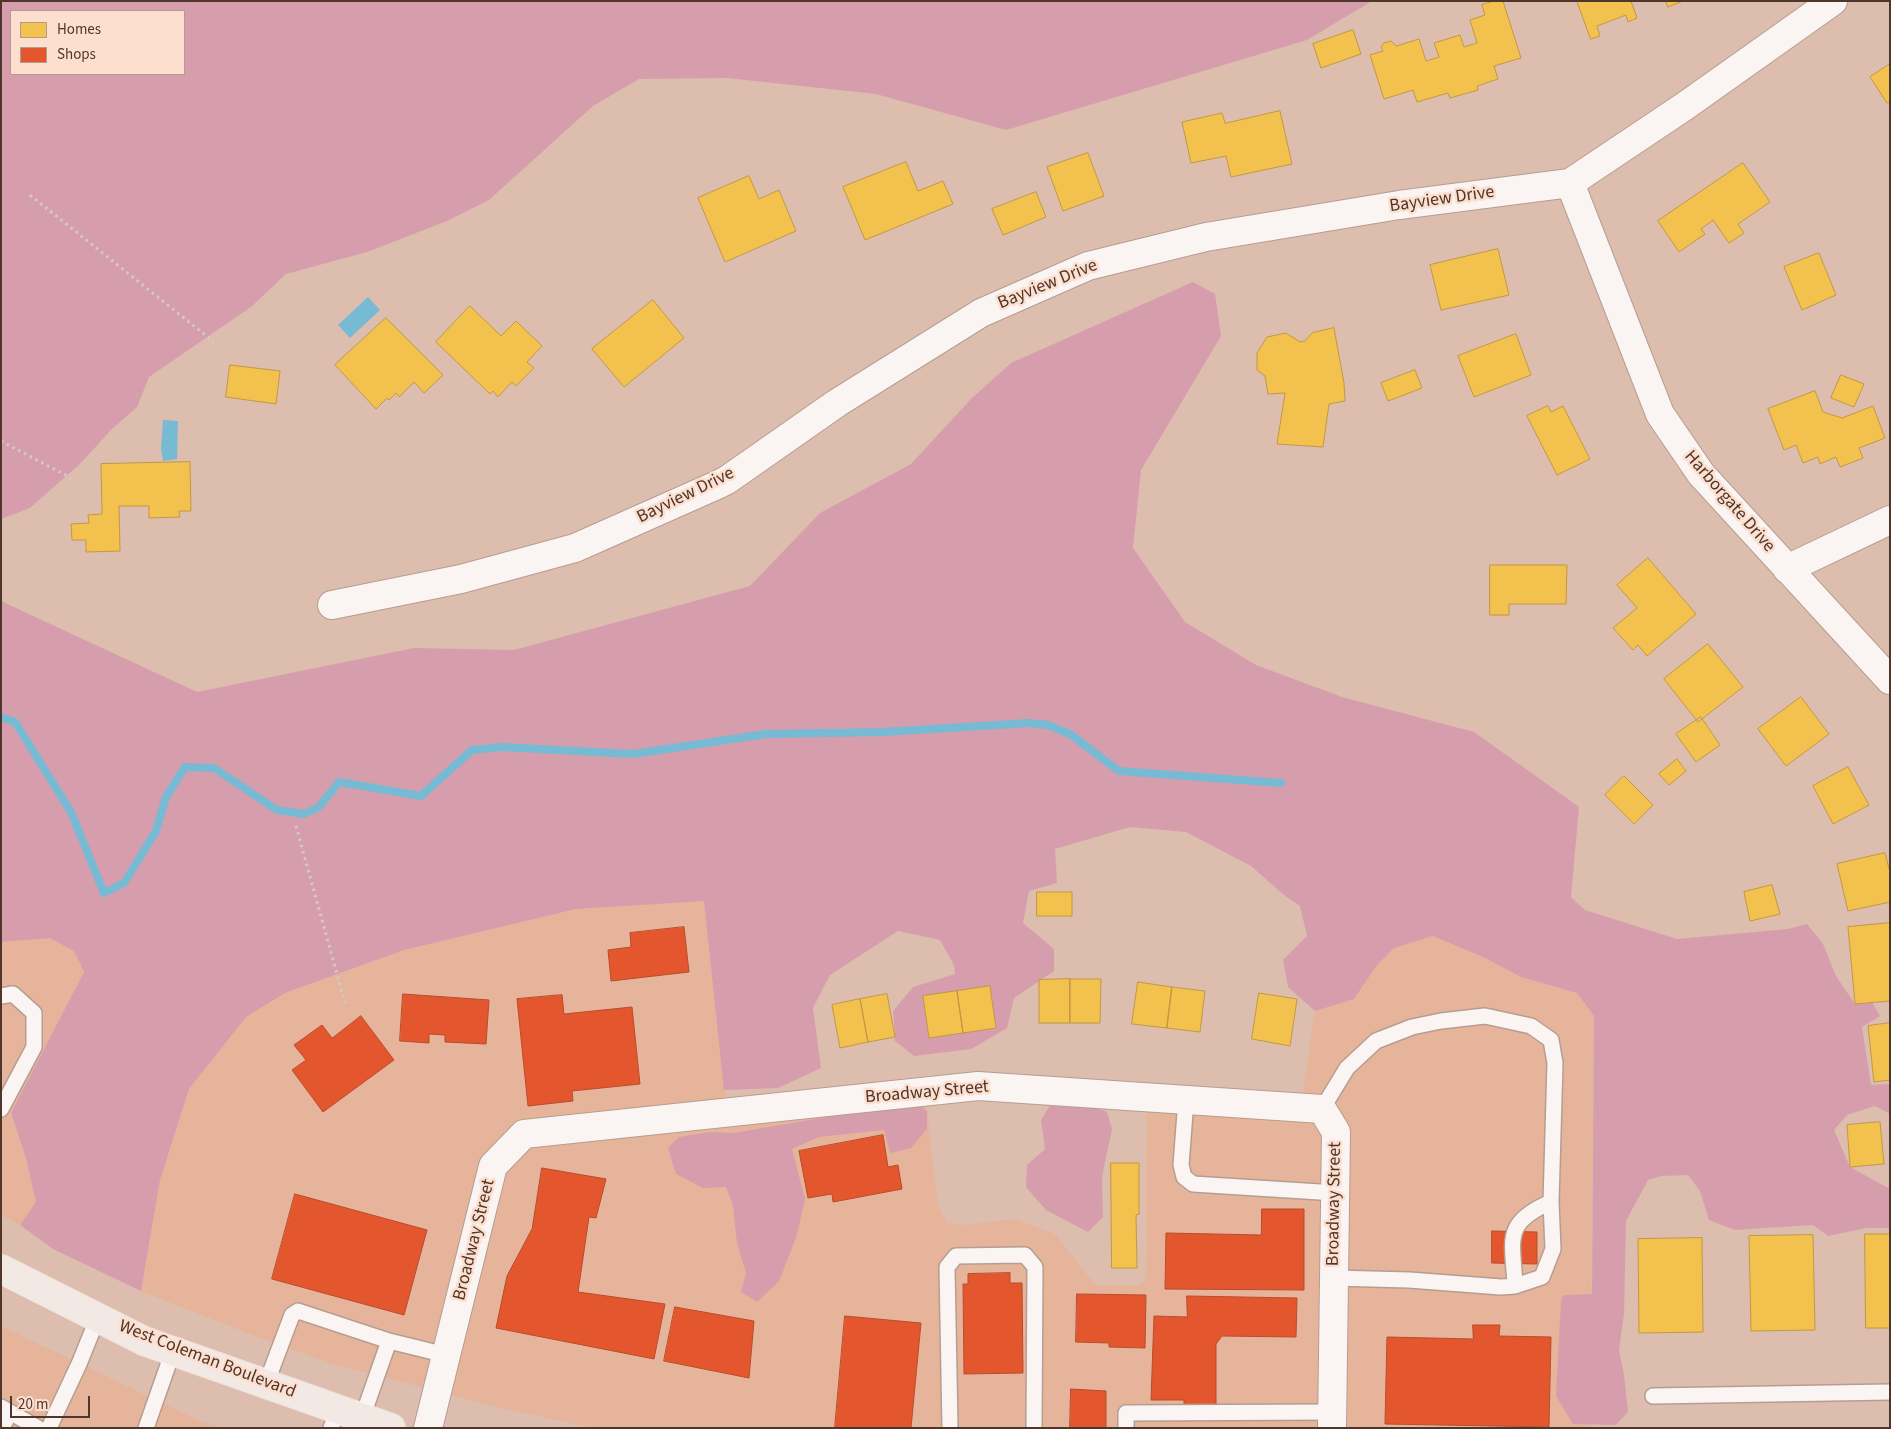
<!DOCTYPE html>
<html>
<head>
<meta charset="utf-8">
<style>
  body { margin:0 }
  #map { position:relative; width:1891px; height:1429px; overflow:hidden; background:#ddbdad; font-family:"Source Sans 3",sans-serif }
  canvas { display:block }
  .frame { position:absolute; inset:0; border:2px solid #4e372a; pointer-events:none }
  .legend { position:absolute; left:10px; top:10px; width:175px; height:65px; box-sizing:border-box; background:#fddfcf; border:1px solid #b79c8d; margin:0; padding:6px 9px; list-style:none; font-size:15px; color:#4e372a }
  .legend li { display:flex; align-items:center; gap:10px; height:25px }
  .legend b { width:25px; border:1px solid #b79c8d }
  .scale { position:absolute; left:10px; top:1396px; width:80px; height:22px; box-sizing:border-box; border:2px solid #4e372a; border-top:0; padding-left:6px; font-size:15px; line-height:18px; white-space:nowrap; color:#4e372a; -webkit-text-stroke:4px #fddfcf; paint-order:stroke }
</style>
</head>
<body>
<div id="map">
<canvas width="1891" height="1429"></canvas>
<div class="frame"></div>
<ul class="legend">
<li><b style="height:14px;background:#f2c14e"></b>Homes</li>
<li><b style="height:14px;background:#e4572e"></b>Shops</li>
</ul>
<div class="scale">20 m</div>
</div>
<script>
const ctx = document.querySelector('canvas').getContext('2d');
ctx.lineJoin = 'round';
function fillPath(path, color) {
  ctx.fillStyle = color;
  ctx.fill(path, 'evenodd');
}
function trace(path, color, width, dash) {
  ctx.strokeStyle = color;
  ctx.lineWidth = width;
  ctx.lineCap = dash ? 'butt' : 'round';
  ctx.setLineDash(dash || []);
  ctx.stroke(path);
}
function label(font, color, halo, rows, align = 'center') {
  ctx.font = font + ' "Source Sans 3",sans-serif';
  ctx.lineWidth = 5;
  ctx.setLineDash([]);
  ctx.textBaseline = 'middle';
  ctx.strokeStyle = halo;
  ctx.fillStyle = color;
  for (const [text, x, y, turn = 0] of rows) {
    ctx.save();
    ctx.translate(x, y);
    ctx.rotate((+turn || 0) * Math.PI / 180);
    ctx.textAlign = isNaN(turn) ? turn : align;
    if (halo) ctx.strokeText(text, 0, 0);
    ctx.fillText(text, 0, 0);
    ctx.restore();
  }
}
fillPath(new Path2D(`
  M704 900 726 1099 924 1083 938 1207 948 1223 965 1225 1015 1219 1055 1234 1095 1285H1140L1146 1278 1147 1086 1302 1099 1315 1011 1354 999 1377 965 1394 948 1433 936 1485 958 1521 977 1577 993 1594 1016 1590 1428H594L500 1408 330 1363 255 1336 141 1291 160 1180 189 1089 246 1017 285 993 404 950 576 909Z
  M50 938 74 951 84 972 11 1113 26 1158 36 1202 20 1225 1 1215V942Z
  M1 1326 202 1422 221 1428H1Z`), '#e6b49a');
fillPath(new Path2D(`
  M1 1H1372L1307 40 1006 130 876 94 727 78 639 79 593 106 489 200 447 221 367 252 286 274 251 307 149 377 137 407 111 430 80 464 30 508 1 519ZM11 11H184V74H11Z
  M1193 282 1215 294 1221 336 1141 470 1133 548 1185 622 1256 665 1342 697 1474 732 1579 807 1571 897 1585 910 1677 939 1788 929 1807 924 1823 944 1836 976 1855 1004 1872 1002 1880 1016 1862 1027 1871 1085 1890 1084V1114L1875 1106 1847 1115 1834 1130 1850 1167 1890 1189V1228H1867L1828 1236 1813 1225 1735 1230 1709 1220 1700 1191 1688 1175 1661 1176 1648 1180 1626 1221 1624 1314 1619 1350 1624 1375 1628 1412 1616 1425 1573 1424 1556 1396 1561 1301 1562 1297 1565 1295 1592 1294 1594 1016 1577 993 1521 977 1485 958 1433 936 1394 948 1377 965 1354 999 1315 1011 1288 987 1283 960 1307 936 1300 906 1284 895 1251 866 1186 832 1130 827 1055 849 1057 883 1029 891 1023 923 1054 949V971L1014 998 1007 1028 971 1049 914 1056 894 1040 895 1037 893 1011 913 987 955 974 954 965 940 940 898 931 830 975 813 1008 821 1068 778 1088 724 1090 704 901 576 909 404 950 285 993 246 1017 189 1089 160 1180 141 1291 53 1249 20 1225 36 1202 26 1158 11 1113 84 972 74 951 50 938 1 942V601L197 692 414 648 514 650 750 586 820 513 911 464 971 399 1011 363Z
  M1054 1099 1085 1104 1107 1112 1112 1129 1102 1177 1103 1217 1088 1232 1046 1210 1026 1187 1027 1165 1045 1149 1041 1120Z
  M915 1102 927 1111V1129L911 1148 890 1153 884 1130 819 1137 792 1149 805 1199 797 1235 779 1281 757 1302 741 1292 746 1273 737 1243 733 1205 726 1187 703 1188 676 1174 668 1148 679 1137 710 1132 733 1133Z`), '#d69eac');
fillPath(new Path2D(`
  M368 297 380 310 350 338 338 325Z
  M163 420 178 421 177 459 163 461 161 449Z`), '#76bad4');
const homes = new Path2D(`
  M1494 1H1503L1521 58 1494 66 1498 79 1477 86 1478 90 1450 98 1448 93 1417 102 1413 90 1384 99 1370 55 1383 51 1381 47 1384 43 1391 41 1396 46 1419 39 1426 61 1439 57 1434 43 1460 35 1464 47 1477 43 1470 20 1485 15 1482 5Z
  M1577 1H1631L1637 18 1628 22 1626 15 1597 26 1600 36 1591 39Z
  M1666 1H1683L1668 7Z
  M1353 30 1361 54 1321 68 1313 44Z
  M1890 64V102L1887 103 1870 77Z
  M1280 111 1292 164 1231 177 1226 156 1191 163 1182 122 1222 113 1225 123Z
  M1088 153 1104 196 1063 211 1047 167Z
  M906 162 918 191 943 181 953 204 865 240 843 187Z
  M1743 163 1770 202 1738 224 1744 233 1729 243 1713 220 1701 229 1705 234 1679 252 1658 221Z
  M749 176 759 199 779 190 796 231 725 262 698 198Z
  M1036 192 1046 217 1003 235 992 209Z
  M1498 249 1509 295 1441 310 1430 265Z
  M1819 253 1836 295 1802 310 1784 267Z
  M653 300 684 338 624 387 592 349Z
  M470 306 501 336 516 321 542 346 527 362 534 368 516 386 512 382 498 397 493 391 490 394 436 342Z
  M386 318 443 375 424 393 414 382 399 397 396 393 389 400 387 398 376 409 335 365Z
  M1334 328 1344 383 1345 401 1329 404 1323 447 1277 444 1285 393 1268 394 1265 376 1257 370V353L1267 337 1286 333 1300 342 1305 341 1312 333Z
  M1516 334 1531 375 1474 397 1458 356Z
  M230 365 280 371 276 404 226 397Z
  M1415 370 1422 388 1388 401 1381 383Z
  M1841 375 1864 384 1854 407 1831 398Z
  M1815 391 1823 412 1842 418 1873 406 1885 438 1859 448 1863 458 1840 467 1836 457 1820 464 1818 457 1803 463 1796 445 1784 450 1768 409Z
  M1548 406 1551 412 1563 406 1590 459 1557 475 1527 416Z
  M190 462 191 511H179L180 517 149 518V506H119L120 551 86 552V540H72L71 524 89 523 88 515 102 514 101 464Z
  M1648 558 1696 614 1647 656 1638 645 1633 650 1613 628 1637 608 1617 585Z
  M1490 565H1567L1566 604H1509V615H1490Z
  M1708 644 1743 687 1698 722 1664 679Z
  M1801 697 1829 734 1786 766 1758 729Z
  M1701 717 1720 745 1696 762 1676 734Z
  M1677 759 1686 771 1669 785 1659 774Z
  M1848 767 1869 805 1833 824 1813 786Z
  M1624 776 1653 805 1634 824 1605 795Z
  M1885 853 1890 872V902L1848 911 1837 864Z
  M1772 885 1780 914 1750 921 1744 892Z
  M1037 892H1072V916H1037Z
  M1890 923V1001L1855 1004 1848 927Z
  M1070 979H1101L1100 1023H1070Z
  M1070 979V1023H1039V980Z
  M1138 982 1172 987 1167 1028 1132 1024Z
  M990 986 996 1028 963 1033 957 991Z
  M1172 987 1205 991 1200 1032 1167 1028Z
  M957 991 963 1033 929 1038 923 996Z
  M1259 993 1297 999 1290 1046 1252 1039Z
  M887 994 895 1037 868 1042 860 999Z
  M860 999 868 1042 840 1048 832 1005Z
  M1890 1023V1080L1874 1082 1868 1026Z
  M1880 1122 1884 1164 1850 1167 1847 1125Z
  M1111 1163H1139V1214L1136 1215 1137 1268H1112Z
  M1865 1234H1890V1328H1866Z
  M1813 1235 1815 1330 1751 1331 1749 1236Z
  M1702 1238 1703 1332 1639 1333 1638 1239Z`);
fillPath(homes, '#f2c14e');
trace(homes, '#c19843', 1);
const shops = new Path2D(`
  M684 927 689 972 611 981 608 950 631 947 630 933Z
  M403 994 489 1000 486 1044 445 1042V1035L429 1034V1043L400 1041Z
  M562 995 564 1014 632 1007 640 1084 572 1091 573 1101 528 1106 517 999Z
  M361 1016 394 1060 323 1112 292 1070 306 1060 294 1045 322 1025 332 1038Z
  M883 1135 888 1167 898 1165 902 1189 833 1202 832 1194 808 1198 799 1151Z
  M542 1168 606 1179 596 1218 589 1217 578 1292 665 1304 654 1359 496 1328 507 1276 532 1229Z
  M295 1194 427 1230 404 1315 272 1279Z
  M1262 1209H1304V1290L1165 1289 1166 1233 1261 1235Z
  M1492 1231 1537 1232V1264L1492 1263Z
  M1010 1273V1283H1022L1023 1373 964 1374 963 1284H968V1274Z
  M1077 1294 1146 1295 1145 1348 1109 1347V1343L1076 1342Z
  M1187 1296 1297 1298 1296 1337 1222 1336 1216 1344V1405H1210V1420L1184 1418V1400H1151L1154 1316 1187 1317Z
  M675 1307 754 1321 749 1378 664 1361Z
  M845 1316 921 1323 911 1428H835Z
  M1473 1325H1500L1499 1336 1551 1337 1549 1427 1385 1424 1387 1337 1473 1339Z
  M1071 1389 1106 1391V1428H1070Z`);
fillPath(shops, '#e4572e');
trace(shops, '#b74d2d', 1);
trace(new Path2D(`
  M1 717 15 722 71 812 104 893 124 883 156 831 166 797 185 767 214 768 277 810 304 814 319 807 339 782 421 796 472 750 501 747 633 754 766 734 883 732 1029 723 1048 725 1070 734 1119 771 1281 783`), '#76bad4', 8);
const service = new Path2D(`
  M1 996 13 994 34 1013V1047L1 1109
  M1186 1100 1181 1165 1184 1177 1193 1184 1336 1193
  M1322 1109 1347 1068 1376 1041 1412 1027 1441 1021 1485 1016 1531 1026 1551 1040 1555 1063 1551 1202 1553 1249 1542 1277 1515 1286 1501 1287 1409 1280 1334 1278
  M1515 1286C1513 1240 1502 1223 1551 1202
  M266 1384 292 1315 298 1311 389 1341
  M1653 1396 1890 1392
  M1 1407 38 1428
  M362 1418 389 1341 446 1355
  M2 1428 10 1412
  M49 1428 79 1364 98 1317
  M146 1428 173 1351
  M331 1428 338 1409
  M950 1428 947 1267 956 1256 1025 1255 1035 1267 1034 1428
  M1126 1428V1413L1332 1412`);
const minor = new Path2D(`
  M1570 183 1660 414 1701 474 1890 680
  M1787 569 1890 520
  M332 605 461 579 575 548 717 485 727 480 837 403 981 313 1088 266 1206 237 1399 205 1570 183 1685 106 1833 1
  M428 1428 493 1166 524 1134 978 1086 1322 1109 1336 1132 1332 1428`);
const primary = new Path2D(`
  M1 1269 144 1341 391 1428`);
trace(service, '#b69d91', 18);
trace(minor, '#b69d91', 30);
trace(primary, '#f0e1da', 30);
trace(new Path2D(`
  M30 195 214 342
  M1 441 75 480
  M296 826 345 1003`), '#d4cac5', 3, [2.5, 4]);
trace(service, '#faf5f3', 15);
trace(minor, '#faf5f3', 28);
trace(primary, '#f3e9e4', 28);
label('18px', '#4e372a', '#fddfcf', [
  ["Bayview Drive",1442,200,-8],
  ["Bayview Drive",1048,285,-22],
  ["Bayview Drive",686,496,-26],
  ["Harborgate Drive",1729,502,49],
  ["Broadway Street",927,1093,-5],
  ["Broadway Street",1335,1204,-89],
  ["Broadway Street",475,1240,-76],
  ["West Coleman Boulevard",207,1360,21]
]);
</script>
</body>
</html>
